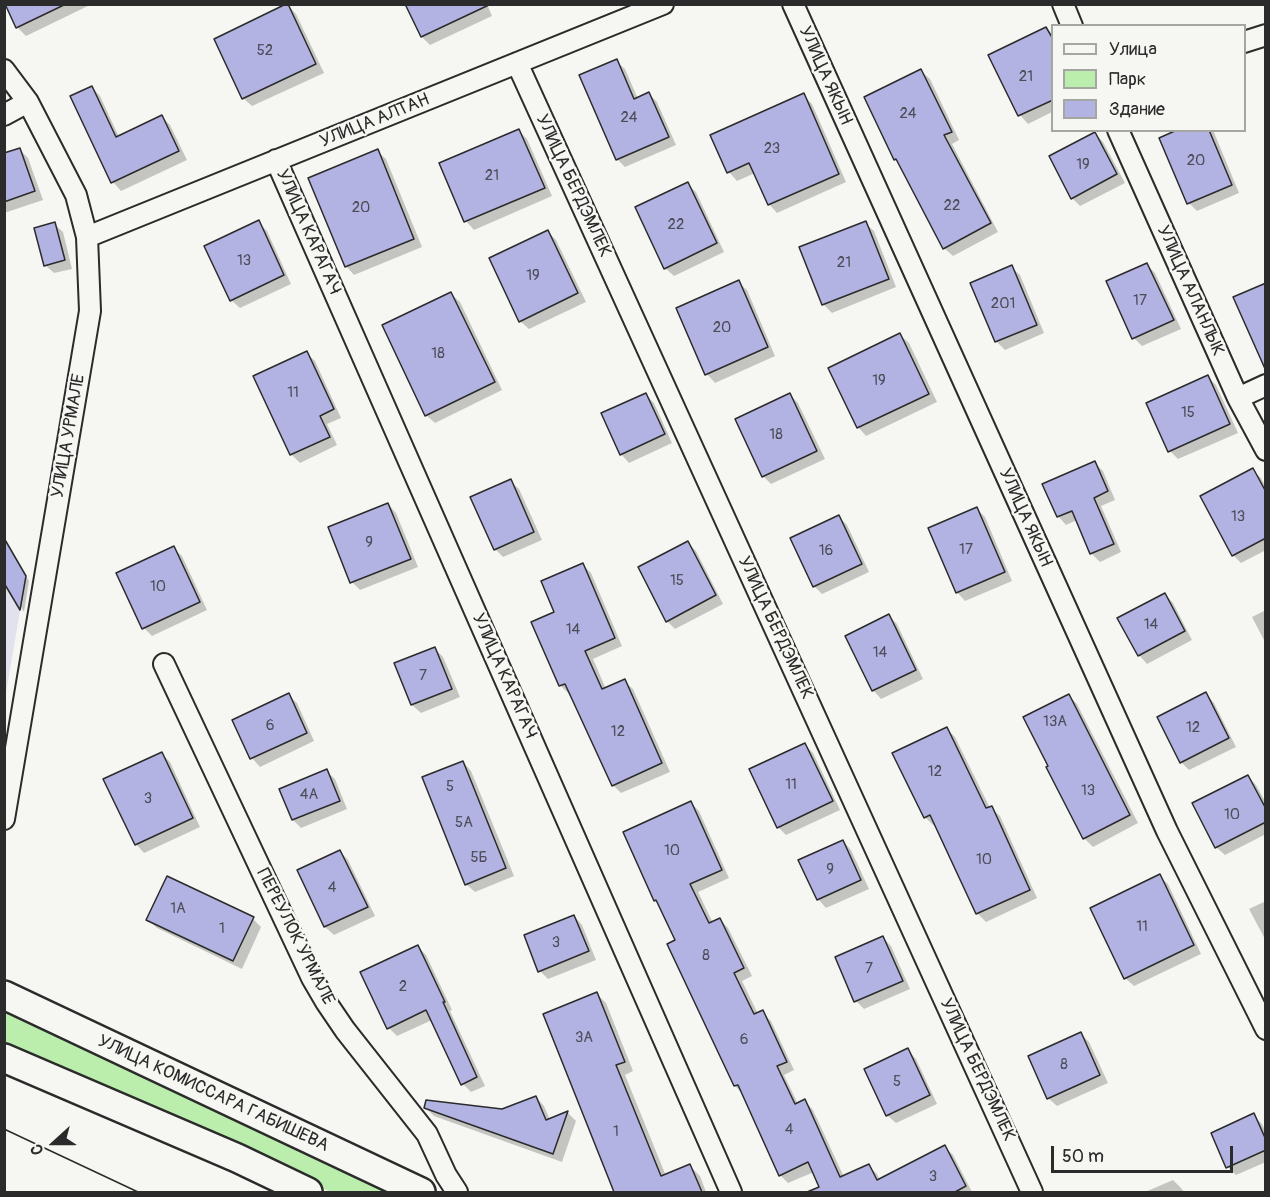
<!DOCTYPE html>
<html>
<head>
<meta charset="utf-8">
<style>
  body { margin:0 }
  #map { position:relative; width:1270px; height:1197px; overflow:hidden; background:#f6f6f2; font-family:Pangolin,sans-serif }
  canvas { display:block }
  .frame { position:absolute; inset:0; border:6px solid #2b2b2b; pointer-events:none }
  .legend { position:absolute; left:1051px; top:24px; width:195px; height:108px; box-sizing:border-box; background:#f6f6f2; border:2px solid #a5a5a2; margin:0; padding:8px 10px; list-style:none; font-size:18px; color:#2b2b2b }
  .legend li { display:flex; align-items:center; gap:12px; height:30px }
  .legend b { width:30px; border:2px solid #a5a5a2 }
  .north { position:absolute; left:24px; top:1113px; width:60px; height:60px; -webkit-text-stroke:4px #f6f6f2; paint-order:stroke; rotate:249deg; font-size:16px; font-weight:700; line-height:24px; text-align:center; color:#2b2b2b }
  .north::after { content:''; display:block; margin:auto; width:21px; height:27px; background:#2b2b2b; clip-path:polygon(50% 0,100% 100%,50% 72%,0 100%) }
  .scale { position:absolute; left:1051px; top:1146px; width:182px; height:27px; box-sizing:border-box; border:3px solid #2b2b2b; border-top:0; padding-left:8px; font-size:18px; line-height:21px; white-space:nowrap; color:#2b2b2b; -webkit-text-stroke:4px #f6f6f2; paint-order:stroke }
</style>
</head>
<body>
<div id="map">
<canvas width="1270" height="1197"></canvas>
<div class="frame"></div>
<ul class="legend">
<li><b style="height:8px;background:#f6f6f2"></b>Улица</li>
<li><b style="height:16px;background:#bbedac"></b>Парк</li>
<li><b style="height:16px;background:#b2b2e3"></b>Здание</li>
</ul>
<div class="north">С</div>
<div class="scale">50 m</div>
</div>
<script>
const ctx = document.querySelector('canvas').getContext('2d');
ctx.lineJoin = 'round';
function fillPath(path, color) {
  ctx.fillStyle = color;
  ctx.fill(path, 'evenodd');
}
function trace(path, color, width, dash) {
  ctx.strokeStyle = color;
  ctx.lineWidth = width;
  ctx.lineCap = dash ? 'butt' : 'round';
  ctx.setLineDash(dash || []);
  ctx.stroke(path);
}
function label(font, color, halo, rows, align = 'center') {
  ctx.font = font + ' Pangolin,sans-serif';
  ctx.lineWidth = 5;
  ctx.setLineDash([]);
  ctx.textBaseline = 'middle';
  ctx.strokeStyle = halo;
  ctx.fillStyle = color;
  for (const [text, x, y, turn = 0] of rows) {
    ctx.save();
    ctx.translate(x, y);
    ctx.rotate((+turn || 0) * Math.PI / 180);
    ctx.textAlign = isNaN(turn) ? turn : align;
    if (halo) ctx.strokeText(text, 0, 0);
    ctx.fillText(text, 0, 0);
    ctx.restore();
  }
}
fillPath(new Path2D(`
  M5 538 26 576 5 699Z`), '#e2e2ee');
fillPath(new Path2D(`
  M4 1003 401 1192H331L61 1067 5 1043Z`), '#bbedac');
fillPath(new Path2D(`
  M6 4H90V5L26 36 17 27Z
  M407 4H487L492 16 430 45 422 37Z
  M288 5 296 14 324 73 252 106 243 98Z
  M1046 28 1052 35V112L1028 124 1020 115 990 56Z
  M616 61 625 69 638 99 649 94 657 102 676 145 625 167 617 159Z
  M921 71 930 79 959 140 952 144 998 232 953 256 944 248 901 165 895 159Z
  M92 87 100 96 119 137 162 117 170 125 187 160 121 191 113 182 72 97Z
  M803 95 812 104 846 182 777 213 769 204 755 173 737 181 729 172Z
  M1181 130H1213L1239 193 1197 211 1189 203Z
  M519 131 527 139 552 196 474 230 466 221 441 164Z
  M1095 133 1103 142 1125 183 1080 206 1072 198Z
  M20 150 28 158 43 200 4 213V155Z
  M377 151 386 159 422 247 354 275 346 266Z
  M687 184 696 192 724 252 674 276 665 268Z
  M258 222 267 231 291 284 240 308 231 300Z
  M865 223 874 231 896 287 832 313 823 304Z
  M54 224 63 232 72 269 54 273 45 265Z
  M548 232 556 240 586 302 529 329 520 321Z
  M1147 265 1155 273 1181 329 1142 346 1134 338Z
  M1011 267 1020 275 1044 333 1005 350 996 341Z
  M738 282 747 290 775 356 715 383 707 374 678 309Z
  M451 294 460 302 502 390 435 423 426 415Z
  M900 335 909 343 937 402 866 436 858 427Z
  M306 353 315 361 341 418 327 424 337 445 300 463 291 454 255 377Z
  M1208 377 1216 385 1238 433 1178 459 1170 451Z
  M645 394 654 403 672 443 629 463 621 454Z
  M790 395 798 403 825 459 771 484 763 476Z
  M1095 463 1103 471 1115 500 1101 506 1121 552 1100 562 1091 553 1077 520 1066 525 1058 516Z
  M1252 470 1261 478 1266 487V550L1241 563 1233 555Z
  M510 481 519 489 542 540 503 557 495 549Z
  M388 504 396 513 418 567 360 590 352 582Z
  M977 509 985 517 1012 581 965 601 957 592Z
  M839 517 847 525 869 572 822 594 814 586Z
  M4 538 29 581 24 612 4 580Z
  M688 543 696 551 723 604 675 629 667 621Z
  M173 548 182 556 207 610 152 636 144 628Z
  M583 565 591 573 622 646 593 659 606 689 624 681 633 689 670 772 621 793 613 785 571 693 569 694 560 685 556 613Z
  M1165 594 1173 603 1192 640 1147 664 1139 655Z
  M1266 610V644L1252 617Z
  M889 616 897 624 923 679 881 699 873 690Z
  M435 649 443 657 460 697 421 713 412 705 396 664Z
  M1206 694 1214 703 1236 747 1189 770 1181 762Z
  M288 695 297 703 314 741 260 767 252 758 234 721Z
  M1069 696 1077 704 1138 823 1093 847 1084 838Z
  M946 728 955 737 990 808H991L1000 816 1037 898 986 922 978 914 936 824 933 825 925 817Z
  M805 745 813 753 840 810 786 835 778 827Z
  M162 754 170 762 200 827 144 853 136 844Z
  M463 762 471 771 514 876 475 892 466 884Z
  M326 771 335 779 347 809 301 828 293 820 281 789Z
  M1248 776 1256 785 1266 803V834L1225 855 1216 847Z
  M691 803 699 811 729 878 698 892 713 923 720 919 728 928 752 976 742 981 758 1014 762 1012 771 1021 794 1070 784 1075 798 1104 805 1101 813 1110 844 1177 869 1166 877 1174 880 1180 945 1147 953 1155 972 1192H823L814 1172 788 1183 780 1175 743 1094 735 1086 677 941 660 905 655 900Z
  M843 841 851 850 869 889 826 908 818 899Z
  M340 851 348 860 375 916 334 935 325 927 299 871Z
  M1159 876 1168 884 1201 954 1134 986 1125 978Z
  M1266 901V941L1249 909Z
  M574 916 582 925 596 960 548 979 540 971Z
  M253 919 261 927 242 969 157 928 148 920Z
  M883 938 891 946 910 989 864 1009 856 1001Z
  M418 947 426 955 452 1010 450 1011 485 1086 471 1092 463 1084 432 1020 397 1036 389 1028Z
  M596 993 606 1003 633 1071 625 1075 666 1176 690 1166 700 1176 706 1192H617L612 1179Z
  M1081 1034 1089 1042 1108 1083 1057 1106 1048 1098Z
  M908 1050 916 1059 937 1104 896 1123 887 1115Z
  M536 1097 544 1106 550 1120 568 1113 576 1121 562 1162 434 1116 425 1107 502 1110Z
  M1253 1115 1262 1124 1266 1132V1162L1236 1175 1228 1167Z
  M1173 1180 1181 1188 1184 1192H1145Z`), '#0003');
const building = new Path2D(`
  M5 4H66L16 28Z
  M286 4H288L316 64 242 99 214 39Z
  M405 4H491L421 37Z
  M1046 27 1053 39V100L1018 116 988 55Z
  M617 59 634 99 649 92 669 137 616 160 579 75Z
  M921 69 952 132 944 135 991 223 943 249 896 159 894 160 864 97Z
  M92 86 116 137 162 115 179 151 111 183 70 96Z
  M804 93 839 174 768 205 749 163 727 173 710 135Z
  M519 129 545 188 464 222 439 163Z
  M1177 130H1209L1232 185 1187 204 1159 138Z
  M1095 132 1117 174 1071 199 1049 156Z
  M20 148 35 191 4 202V153Z
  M378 149 414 239 345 267 308 178Z
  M688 182 717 243 664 269 635 207Z
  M259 220 284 275 230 301 204 246Z
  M866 221 889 279 822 305 799 247Z
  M55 222 65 260 44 266 34 228Z
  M548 230 578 293 519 322 489 258Z
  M1147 263 1174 320 1132 339 1106 281Z
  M1012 265 1037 325 995 342 970 283Z
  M739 280 768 347 705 375 676 308Z
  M1266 283V371L1233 297Z
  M451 292 495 382 425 416 382 325Z
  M900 333 929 394 857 428 828 368Z
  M307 351 334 409 320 416 330 437 290 455 253 376Z
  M1208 375 1230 424 1168 452 1146 403Z
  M646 393 665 434 620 455 601 413Z
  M790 393 817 451 762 477 735 419Z
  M1095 461 1108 491 1094 498 1114 544 1090 554 1072 511 1057 517 1042 484Z
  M1253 468 1266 492V538L1232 556 1200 496Z
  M511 479 534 532 494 550 470 497Z
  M388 503 411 559 350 583 328 527Z
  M977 507 1005 572 956 593 928 528Z
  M839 515 862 564 813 587 790 538Z
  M4 538 26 576 20 610 4 583Z
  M688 541 716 595 666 622 638 567Z
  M174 546 200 602 142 629 116 573Z
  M583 563 615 638 585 651 602 689 625 679 662 763 612 786 565 684 559 686 531 622 554 612 541 581Z
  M1165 593 1185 631 1138 656 1117 618Z
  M889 614 916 670 872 691 845 636Z
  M435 647 452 689 411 705 394 663Z
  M1206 692 1229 738 1180 763 1157 717Z
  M289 693 307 733 250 759 232 720Z
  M1069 694 1130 815 1083 839 1046 767 1048 766 1023 717Z
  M947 727 986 808 992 806 1030 890 976 914 930 815 924 818 892 753Z
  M805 743 833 801 777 828 749 769Z
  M162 752 193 818 135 845 103 779Z
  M463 761 506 868 465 885 422 777Z
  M327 769 340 801 292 820 279 789Z
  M1248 775 1266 809V822L1215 848 1192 803Z
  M691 801 722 870 690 884 709 923 720 918 744 968 734 973 754 1014 763 1010 787 1062 777 1066 795 1104 805 1099 840 1177 869 1164 877 1180 945 1145 966 1186 955 1192H807L819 1187 808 1162 779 1176 738 1085 734 1086 667 944 675 940 656 900 654 901 623 832Z
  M843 840 861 880 817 900 798 860Z
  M340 850 368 907 324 927 297 870Z
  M1160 874 1194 945 1124 979 1090 908Z
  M167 876 254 917 233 961 146 920Z
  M574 915 589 951 538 972 524 935Z
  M883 936 903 981 854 1002 835 957Z
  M418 945 445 1002H443L477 1077 461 1085 426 1010 387 1029 360 972Z
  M597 992 625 1062 616 1065 661 1176 690 1164 702 1192H614L543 1014Z
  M1081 1032 1100 1075 1047 1099 1028 1056Z
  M908 1048 930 1095 886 1116 864 1069Z
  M536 1096 546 1120 568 1111 553 1154 424 1108 426 1100 502 1109Z
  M1254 1113 1266 1140V1150L1226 1168 1211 1133Z`);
fillPath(building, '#b2b2e3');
trace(building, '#2b2b2b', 1.5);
const street = new Path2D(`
  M793 4 1167 831 1266 1029
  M1063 4 1072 26
  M1244 42 1266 35
  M517 63 1032 1192
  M4 70 28 102 76 195 87 237 90 311 4 819
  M4 115 28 102
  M1118 130 1238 398 1266 450
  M276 160 731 1192
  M87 237 663 4
  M1238 398 1266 385
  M164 664 312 978 326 1002 345 1030 427 1134 446 1175 457 1192`);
const secondary = new Path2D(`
  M4 995 421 1192
  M4 1058 237 1158 308 1192`);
trace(street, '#2b2b2b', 24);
trace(secondary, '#2b2b2b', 32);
trace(street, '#f6f6f2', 20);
trace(secondary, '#f6f6f2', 27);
trace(new Path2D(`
  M4 1129 138 1192`), '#2b2b2b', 1.5);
label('15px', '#4d4d59', null, [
  ["52",265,51],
  ["21",1026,77],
  ["24",908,114],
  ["24",629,118],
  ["23",772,149],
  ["20",1196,161],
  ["19",1083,165],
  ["21",492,176],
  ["22",952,206],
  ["20",361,208],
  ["22",676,225],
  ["13",244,261],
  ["21",844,263],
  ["19",533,276],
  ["17",1140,301],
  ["201",1003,304],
  ["20",722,328],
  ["18",438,354],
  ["19",879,381],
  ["11",293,393],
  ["15",1188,413],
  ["18",776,435],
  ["13",1238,517],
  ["9",369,543],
  ["17",966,550],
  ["16",826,551],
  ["15",677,581],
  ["10",158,587],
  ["14",1151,625],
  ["14",573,630],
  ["14",880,653],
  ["7",423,676],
  ["13А",1055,722],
  ["6",270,726],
  ["12",1193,728],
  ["12",618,732],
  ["12",935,772],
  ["11",791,785],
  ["5",450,787],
  ["13",1088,791],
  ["4А",309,795],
  ["3",148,799],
  ["10",1232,815],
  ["5А",464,823],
  ["10",672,851],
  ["5Б",479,858],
  ["10",984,860],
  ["9",830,870],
  ["4",332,888],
  ["1А",178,909],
  ["11",1142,927],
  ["1",222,929],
  ["3",556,943],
  ["8",706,956],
  ["7",869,969],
  ["2",403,987],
  ["3А",584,1038],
  ["6",744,1040],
  ["8",1064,1065],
  ["5",897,1082],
  ["4",789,1130],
  ["1",616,1132],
  ["3",933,1177]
]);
label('18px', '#2b2b2b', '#f6f6f2', [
  ["УЛИЦА ЯКЫН",825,76,66],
  ["УЛИЦА АЛТАН",375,121,-22],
  ["УЛИЦА БЕРДЭМЛЕК",573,186,65],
  ["УЛИЦА КАРАГАЧ",308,232,66],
  ["УЛИЦА АЛАНЛЫК",1190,291,66],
  ["УЛИЦА УРМАЛЕ",69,436,-80],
  ["УЛИЦА ЯКЫН",1025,518,66],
  ["УЛИЦА БЕРДЭМЛЕК",775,628,65],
  ["УЛИЦА КАРАГАЧ",504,676,66],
  ["ПЕРЕУЛОК УРМАЛЕ",295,937,63],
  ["УЛИЦА БЕРДЭМЛЕК",977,1070,65],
  ["УЛИЦА КОМИССАРА ГАБИШЕВА",213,1094,25]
]);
</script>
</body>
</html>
